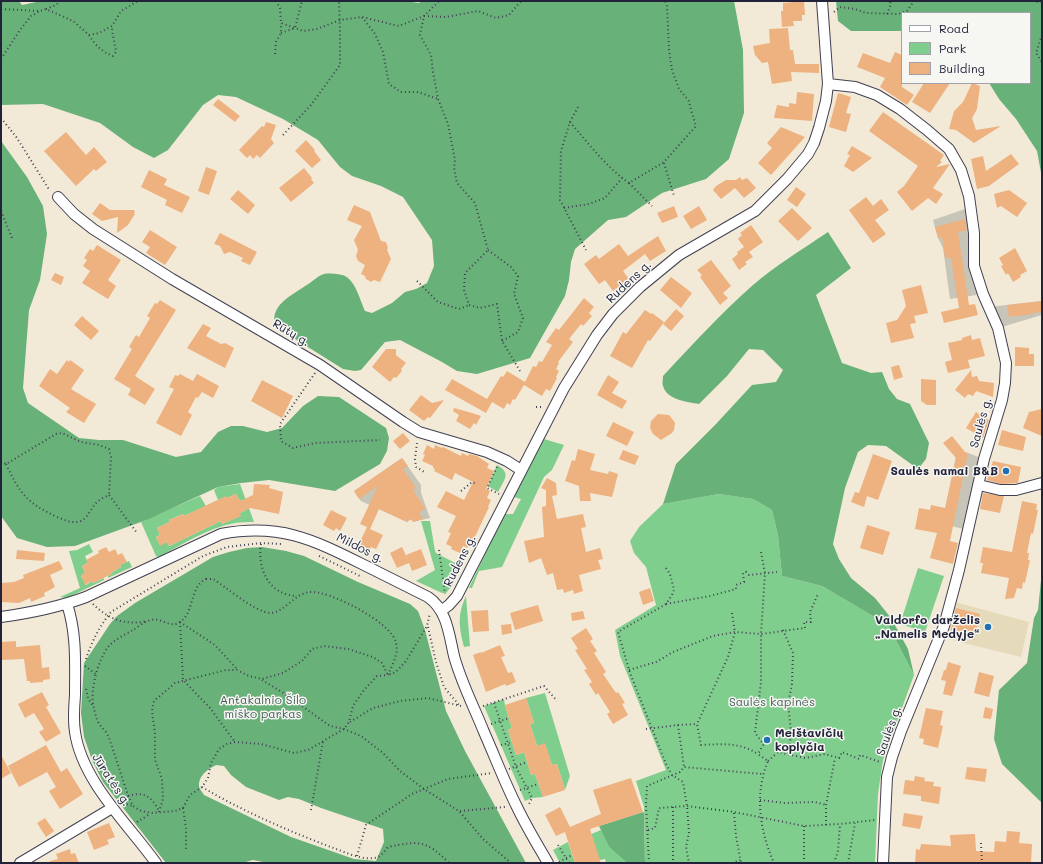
<!DOCTYPE html>
<html>
<head>
<meta charset="utf-8">
<style>
  body { margin:0 }
  #map { position:relative; width:1043px; height:864px; overflow:hidden; background:#f2ead7; font-family:Mali,sans-serif }
  canvas { display:block }
  .frame { position:absolute; inset:0; border:2px solid #22223b; pointer-events:none }
  .legend { position:absolute; left:901px; top:12px; width:130px; height:72px; box-sizing:border-box; background:#f6f6f2; border:1px solid #a1a1a9; margin:0; padding:5px 7px; list-style:none; font-size:12px; color:#22223b }
  .legend li { display:flex; align-items:center; gap:8px; height:20px }
  .legend b { width:20px; border:1px solid #a1a1a9 }
</style>
</head>
<body>
<div id="map">
<canvas width="1043" height="864"></canvas>
<div class="frame"></div>
<ul class="legend">
<li><b style="height:5px;background:#fff"></b>Road</li>
<li><b style="height:11px;background:#80ce8d"></b>Park</li>
<li><b style="height:11px;background:#eeb180"></b>Building</li>
</ul>
</div>
<script>
const ctx = document.querySelector('canvas').getContext('2d');
ctx.lineJoin = 'round';
function fillPath(path, color) {
  ctx.fillStyle = color;
  ctx.fill(path, 'evenodd');
}
function trace(path, color, width, dash) {
  ctx.strokeStyle = color;
  ctx.lineWidth = width;
  ctx.lineCap = dash ? 'butt' : 'round';
  ctx.setLineDash(dash || []);
  ctx.stroke(path);
}
function label(font, color, halo, rows, align = 'center') {
  ctx.font = font + ' Mali,sans-serif';
  ctx.lineWidth = 3;
  ctx.setLineDash([]);
  ctx.textBaseline = 'middle';
  ctx.strokeStyle = halo;
  ctx.fillStyle = color;
  for (const [text, x, y, turn = 0] of rows) {
    ctx.save();
    ctx.translate(x, y);
    ctx.rotate((+turn || 0) * Math.PI / 180);
    ctx.textAlign = isNaN(turn) ? turn : align;
    if (halo) ctx.strokeText(text, 0, 0);
    ctx.fillText(text, 0, 0);
    ctx.restore();
  }
}
fillPath(new Path2D(`
  M955 602 1029 622 1021 657 943 638Z`), '#e5dbba');
fillPath(new Path2D(`
  M971 207 983 294 950 299 943 248 938 238 933 220Z
  M1042 301V315L998 328 989 307Z
  M957 451 968 453 984 459 968 530 942 524Z
  M402 458 421 485V493L430 518 413 522 411 519 407 522 361 501 354 491Z`), '#c7c5b8');
fillPath(new Path2D(`
  M544 439 564 445 552 470 544 477 502 567 479 571 472 588H469L504 514H513L521 499 514 497Z
  M497 465C512 473 504 480 498 492L488 486Z
  M240 484 254 522C248 522 241 522 235 523 208 528 183 544 159 557L156 556 141 522 200 496 206 506 184 516 183 514 169 520 170 522 157 528 160 535 156 537 160 545 167 542 169 546 221 521 222 524 240 516V513L246 510 242 500 240 501 236 494 227 498 226 497 218 500 214 490 218 487Z
  M719 494 753 499 772 510 778 535 782 576 822 586 888 625 914 675 883 760 878 794 875 863H645L644 807 636 781 666 770 620 656 615 630 656 605 646 567 634 553 630 541 639 527 663 504Z
  M421 521H430L435 551 436 553 461 566 452 586 446 593H442L416 581 435 570Z
  M89 544 93 552 85 556 88 563 82 566 85 573 81 576 86 585 92 581 93 583 104 578V580L67 598 60 597 80 588 69 551 77 550Z
  M129 561 132 567 108 578V576L111 574V573L121 567 120 565Z
  M918 568 944 576 925 632 900 624Z
  M466 596 470 646 464 647C459 627 457 615 466 596Z
  M545 693 570 776 565 790 557 764 552 765 545 744 537 746 530 724 534 723 526 698Z
  M504 699 505 705 512 728 508 730 516 755 524 752 531 775 535 774 543 797 532 798 525 801 484 706Z
  M601 830 609 847 627 863H606L605 859 600 860 589 835Z
  M568 842 575 863H560L553 850Z`), '#80ce8d');
fillPath(new Path2D(`
  M1 1H19L22 5 41 1H405L419 3 422 1H734L743 50 744 113 729 159 706 179 662 193 626 217 608 220 575 249 571 262 569 280 565 296 530 358 477 374 457 371 442 362 400 340 385 342 361 370 355 371 343 369 276 327C268 306 291 296 305 286 311 283 317 276 324 274 329 273 340 274 345 276 356 282 360 300 365 311L372 313 392 303 405 292 416 289 427 283 434 266 432 240 403 197 381 186 352 176 340 167 318 140 283 119 236 97 218 95 203 105 168 150 154 158 133 147 100 123 43 104 1 105Z
  M836 1H1042V178L1037 151 1016 119 999 99 989 83H1030V13H902V31H851L838 21Z
  M1 141 27 177 43 206 47 234 40 280 29 310 23 388 28 403 79 438 99 440H123L176 457 201 452 218 432 231 426H243L267 432 282 428 303 406 318 396 339 397 386 428 389 438 387 451 380 464 335 491 269 480 241 483 218 487 149 519 75 546 47 547 17 538 1 516Z
  M828 232 851 268 816 295 842 363 871 373 882 372 889 389 897 399 910 404 929 443 926 459 918 469 886 446 868 445 858 452 845 488 833 544 839 559 851 578 875 598 891 618 908 649 914 675 888 625 822 586 782 576 778 535 772 510 753 499 719 494 663 504 676 464 716 424 752 385 776 382 783 370 763 350 749 349 727 376 699 404C687 402 667 400 663 386 662 384 663 379 663 376 692 345 721 313 753 285 776 265 803 249 828 232Z
  M262 547 286 551 304 556 358 582 410 604 418 611 425 630 446 711 465 751 526 863H268L253 860 242 863H166L103 782 92 760 84 737 81 713 84 663 110 624 117 616 135 603 213 557 229 552 247 548ZM216 765 224 766 231 775 246 787 279 800 288 797 299 799 321 808 383 829 384 842 376 861 354 859 291 837 204 795C202 792 199 788 199 786 198 776 208 769 216 765Z
  M1042 570V803L1002 764 994 739 999 690 1027 663 1034 618 1038 610Z
  M643 812 644 813 645 863H627L609 847 599 826Z`), '#68b178');
fillPath(new Path2D(`
  M804 1 805 15H802V21H793L794 26 782 27 781 11H783V3Z
  M788 28 790 50H793L795 64H819V73L791 72 792 81 772 84 768 62 762 63 755 55 753 46 770 43 769 29Z
  M895 52 902 55V87L914 95 907 105 880 87 885 78 857 67 863 53 890 63Z
  M924 83H950L930 113 912 102Z
  M972 83 980 86 977 109 972 118 976 130 1001 126 974 143 956 130 949 129 954 111 963 102Z
  M797 92 814 94 812 121 774 118 777 105 789 107V103L796 104Z
  M838 93 851 97 846 113 851 114 846 132 829 127Z
  M218 99 240 116 235 122 213 105Z
  M883 112 944 155 940 161 942 162 936 167 950 164 933 188 943 194 936 204 928 198 912 211 897 192 904 186 918 166 869 131Z
  M266 122 276 125 271 139 274 143 260 158 257 155 253 159 250 155 247 158 239 150 262 126 264 127Z
  M781 127 805 137 771 175 758 163 772 148 767 143Z
  M66 132 86 155 94 147 107 162 96 171 94 169 76 186 44 151Z
  M306 140 315 150 314 151 321 160 312 168 295 151Z
  M852 146 872 158 853 172 844 166 850 155 847 154Z
  M1011 154 1019 164 989 186 977 189 971 159 983 156 986 171Z
  M206 167 217 171 209 195 198 191Z
  M304 168 312 178 311 179 314 183 291 202 279 188Z
  M149 170 167 179 164 185 190 197 182 213 165 205 167 200 141 187Z
  M740 177 742 180 747 178 756 188 744 198 735 188 721 199 713 190 716 186 726 180H736Z
  M796 187 806 194 797 207 787 200Z
  M238 190 255 205 248 214 230 199Z
  M1009 190 1027 203 1017 217 1001 206 997 208 994 194Z
  M866 197 873 206 881 199 889 210 875 220 886 234 873 243 849 210Z
  M100 203 110 210H134L135 213H133L135 214 128 225 117 233 118 217 102 221 92 214Z
  M354 205 370 212 381 241 386 242 388 248 387 250 391 259 380 282 374 280 371 282 366 279 365 276 361 274 365 265 358 261 356 256 358 250 354 240 362 226 347 220Z
  M674 206 678 217 662 223 657 213Z
  M699 206 707 220 691 229 683 216Z
  M792 208 812 228 798 241 778 221Z
  M965 219 967 230 958 232 969 305 975 304 978 315 944 323 941 312 959 308 951 258H945L942 237 938 238 935 227Z
  M751 225 763 242 749 252 753 257 745 262 747 264 739 270 732 259 738 254 737 252 744 247 738 239 742 235 740 233Z
  M150 230 177 247 165 265 146 253 150 247 142 242Z
  M220 233 257 252 250 265 241 261 243 258 230 252 224 254 220 246 214 244Z
  M658 236 666 251 650 261 645 254 623 271 629 279 613 291 605 280 599 284 584 264 596 255 599 259 619 244 628 256Z
  M97 245 121 260 108 280 116 286 108 299 82 283 90 271 83 266 87 260 84 258 90 249 93 251Z
  M1015 248 1027 271 1020 275 1021 277 1013 282 1008 273 1006 275 1001 266 1003 265 999 258Z
  M711 260 731 286 723 293 728 298 720 305 700 277 702 275 697 270Z
  M55 273 64 277 61 285 51 280Z
  M671 277 692 293 681 308 660 290Z
  M921 285 928 313 914 316 916 323 910 324 914 338 891 343 886 323 897 320 906 306 902 290Z
  M584 298 594 307 589 313 592 316 583 326 581 324 569 339 573 342 558 362 559 363 556 369 559 371 556 377 557 378 550 391 546 389 542 396 524 385 515 400 513 399 510 405 507 403 504 409 492 402 486 413 445 390 452 379 487 399 501 376 503 377 507 371 525 382 533 366 536 367 539 361 542 362 552 345 546 342 556 328 559 330Z
  M160 300 176 310 135 376 155 389 145 405 128 395 131 389 114 379 132 349 129 347 136 335 139 337 150 318 147 316 155 303 157 304Z
  M1042 301V312L1033 313V314L1009 317 1007 305Z
  M676 309 684 316 671 331 663 324Z
  M645 310 651 314 652 313 664 322 650 341 648 340 632 368 610 356 623 332 626 334Z
  M82 316 99 331 91 340 74 325Z
  M203 324 211 328 206 336 221 344 225 343 234 348 225 368 187 348Z
  M971 335 972 340 980 338 985 356 968 360 970 368 948 373 945 362 952 360 948 343 962 340V338Z
  M1015 347 1029 348V354H1034V366H1015Z
  M386 349H396V355L406 363 401 369 402 371 396 378 394 377 390 382 372 367Z
  M67 360 69 362 70 360 84 370 71 389 96 404 84 423 66 412 70 408 39 386 50 369 57 374Z
  M899 365 903 377 894 380 891 367Z
  M971 370 972 377 977 376 979 381 994 383 993 397 976 391 973 396 968 394 965 398 955 390Z
  M180 374 193 381 197 374 219 386 213 398 202 392 198 398 196 397 188 412 192 415 181 436 156 423 174 389 169 387 175 375 178 376Z
  M608 375 619 382 612 393 627 401 622 409 597 395Z
  M921 379 936 380V405H927L921 401Z
  M262 380 293 396 282 418 251 401Z
  M421 395 432 403 444 400 430 418 428 417 424 421 409 410Z
  M454 408 472 413 481 416 476 425 474 423 470 429 456 421 459 415 453 411Z
  M1042 409V436L1023 428 1029 412Z
  M976 412 989 420 983 438 966 428Z
  M658 414 669 415 673 420 675 423 674 430 672 433 661 440 653 434 650 428 651 421Z
  M613 422 634 432 627 446 606 436Z
  M1002 430 1026 437 1023 451 998 445Z
  M403 433 410 441 400 449 393 441Z
  M952 436 965 452 968 453 950 541 958 543 953 564 930 558 937 533 915 529 919 508 930 510 931 505 945 508 956 458 943 443Z
  M427 445 434 449 435 445 442 448 443 447 461 456 462 453 468 456 469 454 477 456 489 464 487 468 494 471 486 489 490 491 487 498 491 500 488 507H489L472 543 470 542 467 548 463 546 460 553 451 549 452 547 446 544 451 533 448 532 456 516 437 507 446 491 464 500 473 482 455 473 452 480 434 471 435 469 433 468V466L422 461 425 455 423 454Z
  M578 449 595 454 590 470 608 474 609 471 618 474 612 497 590 493 591 501H580L579 486 565 481 572 460 575 461Z
  M623 450 639 456 635 465 619 459Z
  M873 454 892 461 878 500 867 496 864 507 851 502 855 492 859 493Z
  M402 458 408 466 403 469 416 488 413 490 425 508 419 513 423 519 413 522 411 519 407 522 379 509 370 529 383 535 376 549 371 547 370 550 359 544 367 527 360 524 378 486 359 499 354 491Z
  M993 461 1021 467 1018 483 1001 484 987 480Z
  M547 478 556 483 557 495 552 496 557 519 583 514 586 527 581 528 586 552 600 548 603 559 598 560 601 569 579 575 583 591 574 594 573 590 564 593 563 589 557 590 553 573 547 575 541 558 529 563 524 541 544 537 542 507 546 506V490L541 488Z
  M254 484 270 485 269 488 283 492 279 514 250 508 240 513 241 516 222 524 221 521 169 546 167 542 160 546 156 537 160 535 157 528 170 522 169 520 183 514 184 516 190 513 226 496 227 498 236 494 240 501 253 495Z
  M983 493 1004 496 1000 513 980 509Z
  M1022 501 1037 504 1036 510H1038L1033 534 1031 533 1027 553H1029L1028 560H1030L1025 583 1023 582 1022 589 1017 588 1014 598 1005 599 1009 578 981 573 983 563H980L983 547 1012 552Z
  M331 510 347 518 340 531 336 528 334 531 323 525Z
  M867 525 890 532 883 555 860 548Z
  M106 547 109 552 115 549 118 555 122 553 127 562 120 565 121 567 111 573 112 574 93 583 92 581 85 585 81 575 85 573 82 566 88 563 86 560 99 553 98 551Z
  M402 547 409 562 406 555 421 549 427 565 412 571 409 563 397 568 390 553Z
  M17 550 45 553 44 561 16 559Z
  M59 561 63 569 50 575 55 587 44 593 45 596 31 602 30 598 19 603 2 602 1 583 14 582 24 578 23 575Z
  M650 588 654 601 643 605 639 592Z
  M538 605 543 621 515 630 510 613Z
  M956 608 980 614 974 640 950 634Z
  M488 610 489 631 473 632 471 611Z
  M583 611 585 619 572 621 571 613Z
  M511 624 512 633 502 635 501 625Z
  M586 628 593 639 590 641 597 651 594 653 606 672 603 674 616 693 618 692 625 703 622 704 628 715 613 724 607 714 610 712 598 693 596 695 589 684 592 682 584 670 587 669 575 650 578 649 571 638Z
  M16 641V647L40 645 42 668 49 667 50 679 43 680V682L30 683V681H27L24 659 1 660V642Z
  M500 645 505 656 501 657 508 673 512 672 516 682 506 686 505 684 486 692 473 655 481 652V653Z
  M948 662 961 666 952 696 943 694 946 681 941 680 944 670H946Z
  M979 672 994 676 989 697 974 693Z
  M42 692 49 705 46 707 61 733 46 742 39 732 44 729 34 713 25 718 18 704Z
  M526 698 534 723 530 724 537 746 545 743 552 765 557 764 565 790 543 797 535 774 531 775 524 752 516 755 508 730 512 728 505 705Z
  M985 707 993 709 991 719 983 718Z
  M926 708 943 711 940 725 943 726 938 748 923 744 924 739 919 738Z
  M46 745 61 772 67 768 83 794 60 809 49 791 56 787 47 772 19 787 8 766Z
  M1 755 11 773 1 779Z
  M967 767 987 769 985 782 965 779Z
  M915 776 925 778 924 781 934 782 933 786 941 787 939 804 921 801V796L903 794 905 780 914 781Z
  M631 778 643 812 590 829 601 863H575L565 832 556 836 545 815 560 807 570 827 596 816 601 814 593 790Z
  M904 813 923 816 920 829 902 826Z
  M45 818 54 831 46 837 37 823Z
  M109 823 115 837 107 840 109 844 94 850 87 832Z
  M1007 831 1020 832 1019 843 1032 844 1031 863 979 862V863H915L916 849 920 850 921 844 951 846 950 835 975 834 976 851 994 852 995 841 1006 842Z
  M70 849 71 854 75 853 79 863H50V861L58 859 56 854Z`), '#eeb180');
const minor = new Path2D(`
  M828 84 855 87 877 95 900 109 927 130 949 149 961 170 969 196 974 233V266L983 294 998 328 1006 363 1005 383 1002 400 984 459 959 570 944 626 901 731 892 757 887 777 883 863
  M58 197 74 214 93 229 172 279 320 365 403 422 419 432 487 452 507 461 521 470
  M979 485 1000 490H1016L1042 483
  M67 604C77 634 75 665 75 695 74 707 73 720 75 732 82 781 128 824 156 863
  M441 611 449 605 457 596 564 388 597 335 613 314 640 287 679 255 755 211 787 179 808 154 814 143 819 128 826 101 828 84 822 1
  M1 617C30 613 59 607 86 597L221 534C279 523 312 539 362 564 384 575 406 586 428 597 447 610 449 634 454 656 461 682 474 707 484 732 495 757 505 783 517 807 526 826 537 844 548 863
  M20 863 112 808`);
trace(minor, '#414052', 12);
trace(new Path2D(`
  M276 1 280 8 281 23 303 31 317 29 340 20 362 17 399 26 424 16 439 1
  M1033 1 1042 3
  M1 9 40 11 46 9 73 21 89 35 99 33 112 26 121 11 138 1
  M46 9 56 5 60 1
  M834 12 840 7 855 9 866 13 898 14 907 11 914 1
  M887 14 891 4 890 1
  M362 17 375 34 383 52 389 84 401 92H418L438 99
  M281 33 295 28 302 1
  M89 35C95 45 102 52 113 56L116 52C115 43 112 35 112 26
  M1042 35 1036 53 1042 62
  M275 54 276 42 281 33V23
  M1 59 20 30 31 16 40 11
  M578 107 570 122 561 151 560 200 586 250
  M1 118 17 138 50 191
  M570 122C588 143 606 167 629 183L664 162 696 126 691 110 689 101 679 89 672 70 669 50 667 6 665 1
  M283 135 311 105 340 65V33L339 1
  M664 163 674 196
  M629 183 652 206
  M564 208 589 204 605 198 622 178
  M1 211 12 238
  M488 250 511 267 518 276 514 294 523 318 518 332 502 341
  M417 281 438 302 459 309 469 305
  M520 371 502 341 497 304 480 308 469 305 464 290 465 273 488 250 475 203 457 183 454 168 455 160 448 124 438 99 433 72 431 55 420 35 424 16 446 17 478 11 496 18 509 15 521 1
  M315 373 280 424 281 441 293 448 315 443 380 440
  M536 407H543
  M417 443 415 459 416 467 426 473
  M1 461 6 464 56 434 62 433 81 442 99 445 109 449 111 457 109 495
  M6 464C20 494 27 503 57 517 65 520 72 524 81 521 88 518 91 508 96 503 100 499 105 497 109 495L137 533
  M497 467 487 488 499 494
  M461 491 472 482 477 484
  M261 544C257 569 269 595 297 596
  M439 550 445 594
  M761 552 765 573 761 634V682L755 733 762 742 763 745 758 754 768 761C754 794 760 832 774 863
  M319 556 360 576
  M368 556 372 549
  M666 568 670 574 674 590 672 595 666 604 618 632 630 673 666 764 672 775 683 782 687 806 689 833 686 847 689 863
  M206 579H213C226 587 255 612 270 613 284 613 295 593 310 592 329 590 393 623 396 643 399 654 392 665 388 675L377 676 364 690 353 706 349 722 344 729 308 750 294 753 261 744 235 742 227 744 219 749 211 763 208 778 202 787 190 795 183 808 175 811 151 813 141 811 133 806 129 798C122 778 116 758 109 738 107 732 103 729 100 725 97 721 95 714 94 708 89 692 98 660 108 647 114 640 124 635 133 630 138 627 145 621 151 620 162 617 170 629 180 622 195 612 189 587 206 579Z
  M93 604C108 619 126 626 147 621
  M666 604 710 596 736 589V585L744 582 743 573 746 572 749 575 777 572
  M732 613 735 632 728 657 697 724 701 745C723 744 739 742 758 754
  M180 622 183 680 210 708 235 742
  M180 622 215 645 237 669
  M428 627 436 662 444 687 459 705
  M783 630 793 653 792 684 788 704 791 731 789 754
  M86 659C92 641 99 627 111 612L203 556 227 547 261 543 281 544
  M85 666 97 675
  M629 670 656 662 673 652 713 636 735 632 761 634 805 628 804 622H811L810 612 818 594
  M262 680 285 694 330 726 344 729 361 736 383 753 400 771 424 789 459 811 483 839 511 863
  M86 689 88 698 93 706
  M494 703 516 767 532 798 528 806
  M483 706 544 686 557 701
  M350 722 373 708 400 701 428 698 461 706
  M491 724 509 718
  M678 725 684 767
  M646 729 678 725 697 724
  M501 745 512 742
  M768 761 778 752 805 758 825 754 839 758 842 752 859 759 860 755 880 762
  M509 769 527 762
  M202 787C242 811 291 832 336 849 347 853 362 860 374 858 381 857 384 852 388 847 419 841 425 839 449 863
  M520 790 538 784
  M128 796C144 791 151 796 159 811
  M760 800 784 803 815 802 826 805
  M123 803 132 806
  M673 807V863
  M183 808 186 828V851
  M311 810 323 741
  M460 811 505 807
  M159 812 163 799 162 779 155 760V734L152 711 154 701 175 683 226 670H237L249 676 262 679 283 673 302 661 312 649 324 646 348 649 373 657 382 663 388 675 396 672 406 661 427 626 430 613
  M734 813 736 836 741 863
  M137 822 150 814
  M826 825V805L835 758
  M804 826V863
  M648 830 655 828 659 808 687 806 734 812 804 826 840 824 875 820
  M981 843 982 863
  M558 845 569 863
  M357 856 366 825 412 794 448 779 492 773
  M559 862 572 855
  M649 863 646 805 647 786 680 772 684 767 762 774
  M732 863 740 860
  M834 863 838 851 840 825
  M848 863 855 823`), '#414052', 2, [1, 3]);
trace(minor, '#fff', 10);
for (const [x, y, r, color] of [
  [1006,471,4,"#1f6fb2"],
  [988,627,4,"#1f6fb2"],
  [767,740,4,"#1f6fb2"]
]) {
  const dot = new Path2D();
  dot.arc(x, y, r, 0, 2 * Math.PI);
  ctx.fillStyle = color;
  ctx.fill(dot);
  trace(dot, '#f6f6f2', 1.5);
}
label('12px', '#22223b', '#f6f6f2', [
  ["Rudens g.",629,282,-43],
  ["Rūtų g.",291,333,31],
  ["Saulės g.",981,423,-74],
  ["Mildos g.",360,548,27],
  ["Rudens g.",460,561,-63],
  ["Saulės g.",889,731,-70],
  ["Jūratės g.",111,780,57]
]);
label('bold 12px', '#22223b', '#f6f6f2', [
  ["Saulės namai B&B",998,471],
  ["Valdorfo darželis",980,620],
  ["„Namelis Medyje“",980,634],
  ["Meištavičių",775,733,"left"],
  ["koplyčia",775,747,"left"]
], 'right');
label('12px', '#435e58', '#f6f6f2', [
  ["Antakalnio Šilo",263,700],
  ["miško parkas",263,714],
  ["Saulės kapinės",772,702]
]);
</script>
</body>
</html>
